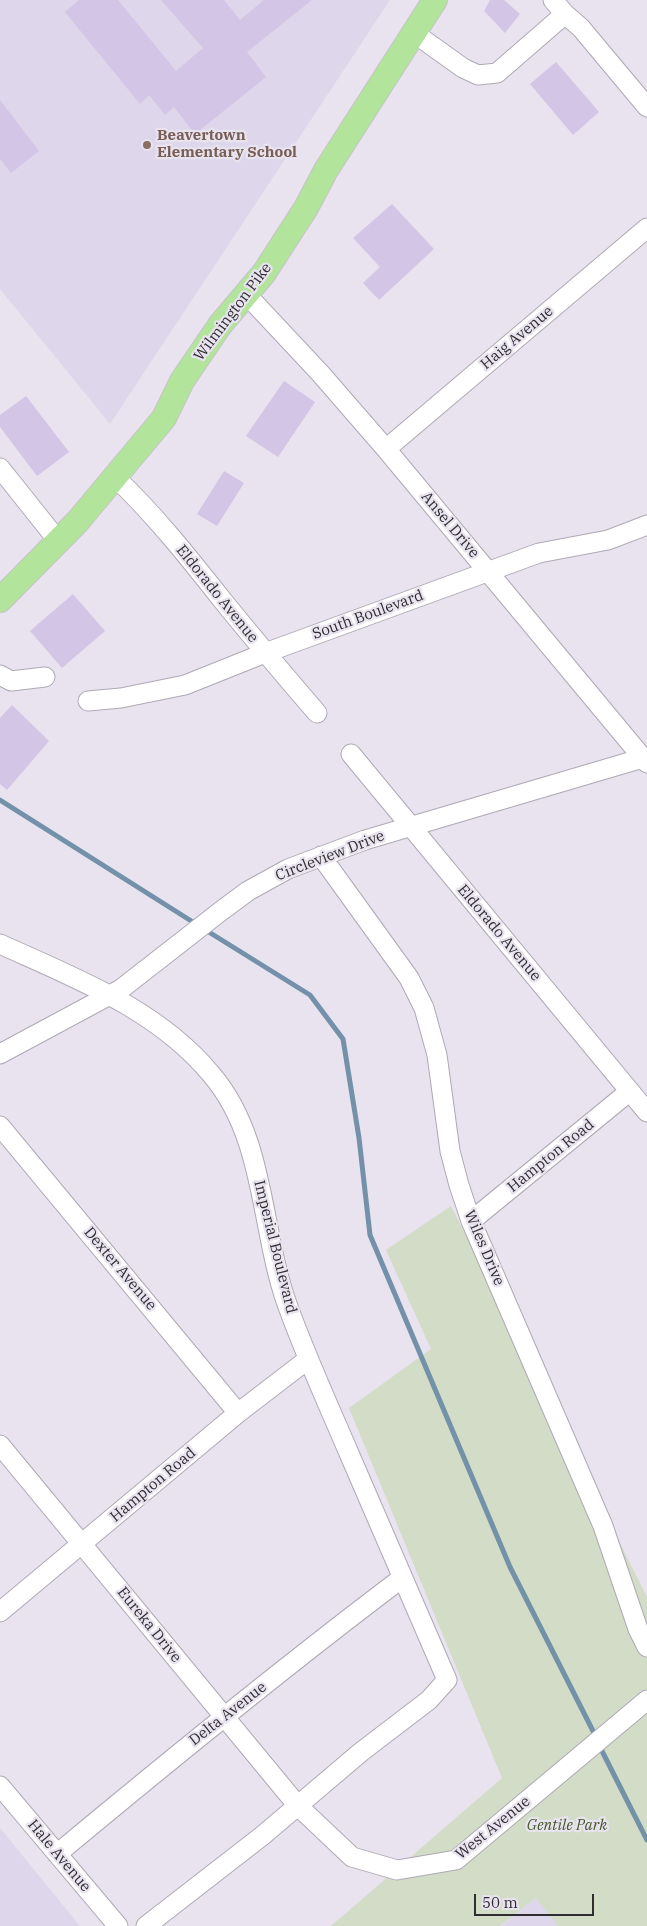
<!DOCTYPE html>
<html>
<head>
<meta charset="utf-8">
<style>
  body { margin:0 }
  #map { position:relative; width:647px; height:1926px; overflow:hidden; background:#e8e3ef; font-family:"IBM Plex Serif",serif }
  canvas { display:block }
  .scale { position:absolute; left:474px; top:1894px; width:120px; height:22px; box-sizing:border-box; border:2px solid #2f2d32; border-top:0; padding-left:6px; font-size:15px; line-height:18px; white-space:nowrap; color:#2f2d32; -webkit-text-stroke:4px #e8e3ef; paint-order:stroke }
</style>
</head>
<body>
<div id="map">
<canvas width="647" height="1926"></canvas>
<div class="scale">50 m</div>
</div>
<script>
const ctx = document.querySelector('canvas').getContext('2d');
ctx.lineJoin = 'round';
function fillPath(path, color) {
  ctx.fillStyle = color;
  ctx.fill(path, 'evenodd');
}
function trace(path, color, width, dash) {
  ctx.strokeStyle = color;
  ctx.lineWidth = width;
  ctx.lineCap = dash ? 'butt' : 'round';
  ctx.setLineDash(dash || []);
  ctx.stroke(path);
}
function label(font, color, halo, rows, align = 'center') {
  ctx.font = font + ' "IBM Plex Serif",serif';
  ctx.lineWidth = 4.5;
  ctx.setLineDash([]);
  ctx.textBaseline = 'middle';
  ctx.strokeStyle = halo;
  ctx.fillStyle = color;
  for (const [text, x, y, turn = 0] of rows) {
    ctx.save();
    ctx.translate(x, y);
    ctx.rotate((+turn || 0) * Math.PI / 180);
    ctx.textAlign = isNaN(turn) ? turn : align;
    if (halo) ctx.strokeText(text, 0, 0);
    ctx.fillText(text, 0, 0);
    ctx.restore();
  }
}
fillPath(new Path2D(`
  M0 0H390L110 424 0 289Z
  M0 1828 80 1926H0Z
  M581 1862 614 1926H501Z`), '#ded6ea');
fillPath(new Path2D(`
  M451 1206 647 1597V1926H558L536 1898 500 1926H331L502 1778 349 1408 431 1349 386 1250Z`), '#d2dcc7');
trace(new Path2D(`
  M0 800 196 924
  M204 929 310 995 343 1039 359 1138 370 1235 510 1567 594 1733
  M602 1751 647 1840`), '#7391a8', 5);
fillPath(new Path2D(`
  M79 0H118L176 71 203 48 161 0H224L240 20 264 0H312L247 52 266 77 195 134 174 107 165 115 149 95 140 104 65 12Z
  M490 0H504L520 14 505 33 484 11Z
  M556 62 599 112 573 135 530 84Z
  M0 100 39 151 11 173 0 159Z
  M392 204 434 249 379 300 363 283 380 267 353 238Z
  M284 381 315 402 278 457 246 436Z
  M26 396 69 452 37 476 0 427V415Z
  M224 471 244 483 217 526 197 514Z
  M73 594 105 631 62 668 30 631Z
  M12 705 49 741 7 790 0 784V718Z`), '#d2c5e6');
const minor = new Path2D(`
  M553 0 565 14 581 28 647 107
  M414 33 463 68 478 75 497 73 565 14
  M246 294 320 373 386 449 647 763
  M386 449 647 228
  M0 468 59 542
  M115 477C155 515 189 558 223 601 254 639 285 676 317 713
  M0 675 11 681 45 677
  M88 701 121 698 185 685 265 653 539 553 608 540 647 525
  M351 754 647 1112
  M321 856 409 978 424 1008 437 1055 450 1151 459 1185 471 1221 603 1526 638 1629 647 1647
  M0 944C75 978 157 1009 211 1074 266 1138 260 1228 287 1304 305 1354 327 1402 348 1451 381 1527 414 1604 447 1680L429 1700 361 1752 262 1836 146 1926
  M0 1054 121 989 221 911 248 891 288 869 365 840 643 758
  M0 1126 238 1413
  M471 1221 630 1091
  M0 1445 298 1806 352 1857 397 1870 456 1860 647 1700
  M0 1612 238 1413 307 1360
  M0 1786 118 1926
  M57 1854C170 1760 284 1667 402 1578`);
const major = new Path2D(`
  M0 600 78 521 164 418 182 381 220 325 264 273 306 208 326 170 435 0`);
trace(minor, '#aea9b5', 21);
trace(major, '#c5c4c6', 26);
trace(minor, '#fff', 19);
trace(major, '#b3e49b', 24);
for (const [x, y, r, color] of [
  [147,145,5,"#8d6e63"]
]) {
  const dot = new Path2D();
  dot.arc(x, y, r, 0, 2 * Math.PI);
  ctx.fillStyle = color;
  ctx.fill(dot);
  trace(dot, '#e8e3ef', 2);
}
label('bold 15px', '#785e54', '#e8e3ef', [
  ["Beavertown",157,136],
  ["Elementary School",157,153]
], 'left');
label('15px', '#2f2d32', '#e8e3ef', [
  ["Wilmington Pike",233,312,-53],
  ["Haig Avenue",517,338,-40],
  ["Ansel Drive",450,525,50],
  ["Eldorado Avenue",217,594,51],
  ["South Boulevard",368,615,-20],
  ["Circleview Drive",330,856,-21],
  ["Eldorado Avenue",499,933,50],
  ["Hampton Road",551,1156,-39],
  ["Imperial Boulevard",275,1247,76],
  ["Wiles Drive",484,1248,67],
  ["Dexter Avenue",120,1269,50],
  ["Hampton Road",153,1485,-40],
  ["Eureka Drive",149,1625,51],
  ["Delta Avenue",228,1714,-38],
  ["West Avenue",493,1828,-39],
  ["Hale Avenue",59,1856,50]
]);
label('italic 15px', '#455928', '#e8e3ef', [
  ["Gentile Park",567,1826]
]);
</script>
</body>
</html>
